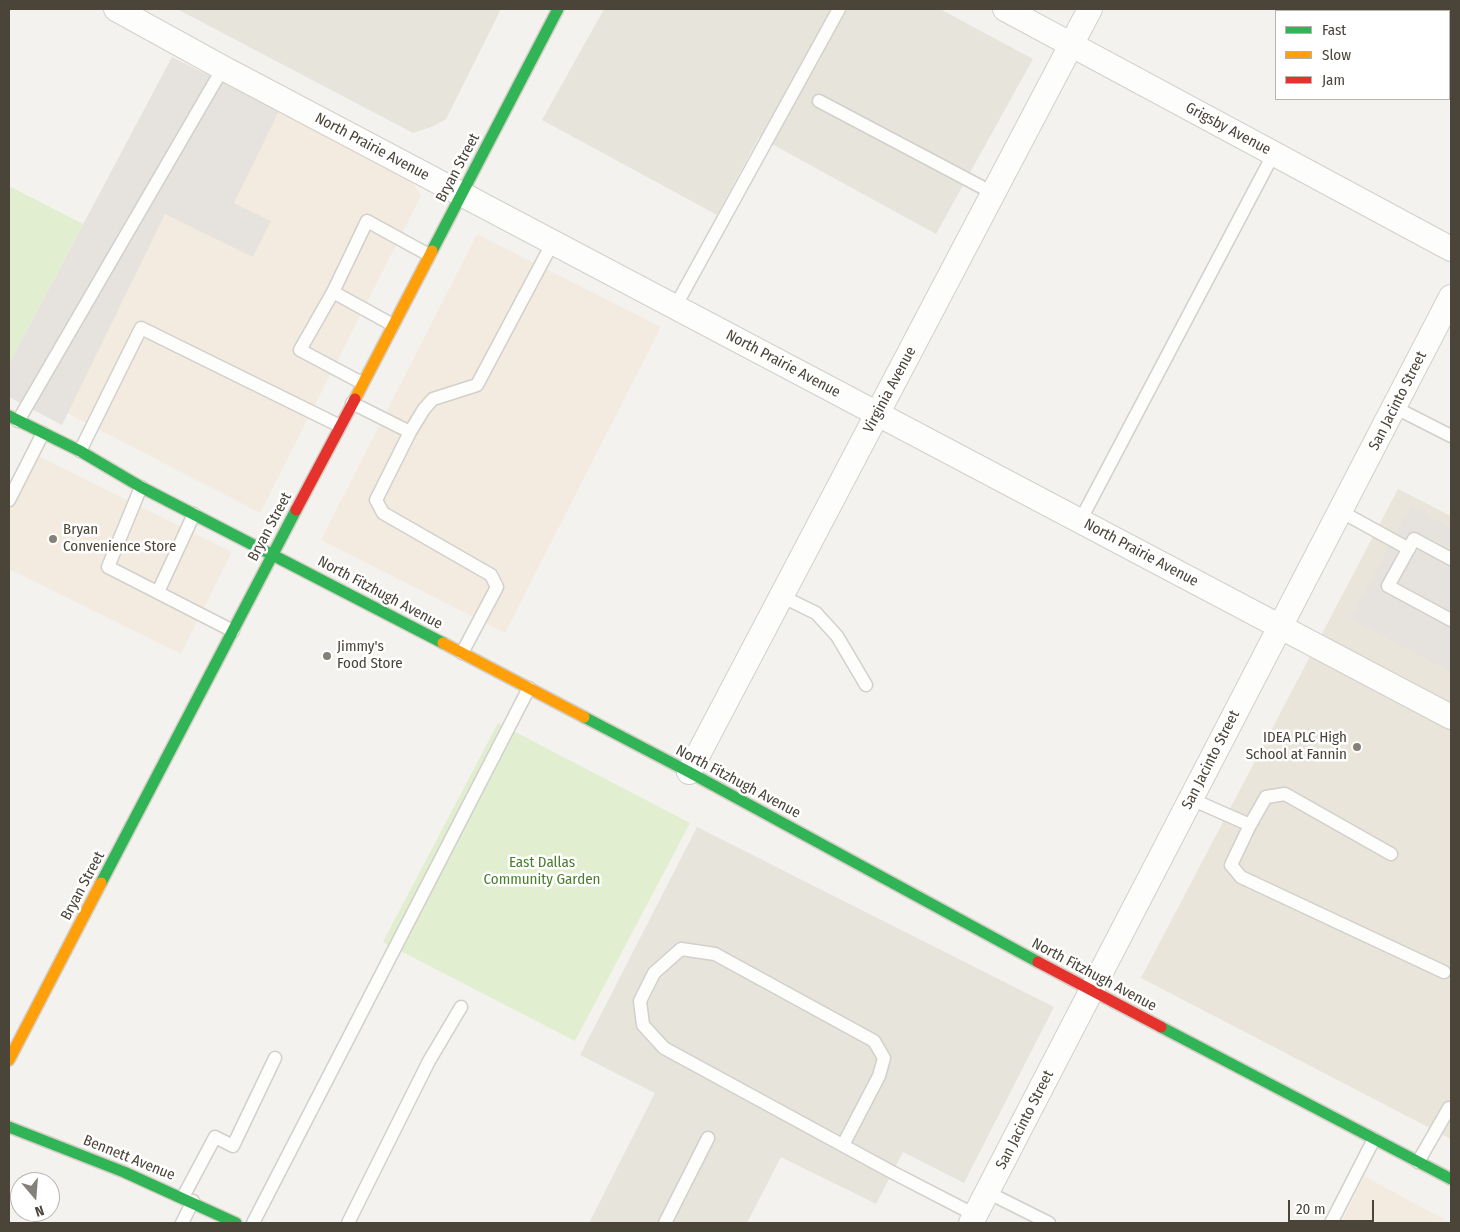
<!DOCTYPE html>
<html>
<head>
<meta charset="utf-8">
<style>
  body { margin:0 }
  #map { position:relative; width:1460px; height:1232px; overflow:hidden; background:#f4f2ee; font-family:"Fira Sans Condensed",sans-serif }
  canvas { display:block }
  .frame { position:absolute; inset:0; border:10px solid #4b4439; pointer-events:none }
  .legend { position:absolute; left:1275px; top:10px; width:175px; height:90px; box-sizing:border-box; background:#fff; border:1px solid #b7b4b0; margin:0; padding:6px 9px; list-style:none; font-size:15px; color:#4b4439 }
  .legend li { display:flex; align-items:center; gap:10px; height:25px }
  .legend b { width:25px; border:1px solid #b7b4b0 }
  .north { position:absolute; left:10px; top:1172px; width:50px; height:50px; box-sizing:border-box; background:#fff; border:1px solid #b7b4b0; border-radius:50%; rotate:162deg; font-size:14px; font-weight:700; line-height:20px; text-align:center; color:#4b4439 }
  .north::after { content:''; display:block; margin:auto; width:18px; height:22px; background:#868178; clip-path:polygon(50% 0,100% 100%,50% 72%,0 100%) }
  .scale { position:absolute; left:1288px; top:1200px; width:86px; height:22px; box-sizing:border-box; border:2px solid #4b4439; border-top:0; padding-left:6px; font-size:15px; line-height:18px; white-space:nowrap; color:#4b4439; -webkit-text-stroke:4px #fff; paint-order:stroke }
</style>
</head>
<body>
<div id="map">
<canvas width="1460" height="1232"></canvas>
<div class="frame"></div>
<ul class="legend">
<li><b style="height:6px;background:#30b455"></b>Fast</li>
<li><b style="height:6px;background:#ff9f0a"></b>Slow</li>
<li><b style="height:6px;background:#e5322d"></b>Jam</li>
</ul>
<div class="north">N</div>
<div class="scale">20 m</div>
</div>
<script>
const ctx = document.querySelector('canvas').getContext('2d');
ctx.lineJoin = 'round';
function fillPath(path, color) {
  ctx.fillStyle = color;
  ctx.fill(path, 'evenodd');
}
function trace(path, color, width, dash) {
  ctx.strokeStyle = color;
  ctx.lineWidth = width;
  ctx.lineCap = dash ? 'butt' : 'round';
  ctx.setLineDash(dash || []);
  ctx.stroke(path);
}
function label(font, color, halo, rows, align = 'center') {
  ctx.font = font + ' "Fira Sans Condensed",sans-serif';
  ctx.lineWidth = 5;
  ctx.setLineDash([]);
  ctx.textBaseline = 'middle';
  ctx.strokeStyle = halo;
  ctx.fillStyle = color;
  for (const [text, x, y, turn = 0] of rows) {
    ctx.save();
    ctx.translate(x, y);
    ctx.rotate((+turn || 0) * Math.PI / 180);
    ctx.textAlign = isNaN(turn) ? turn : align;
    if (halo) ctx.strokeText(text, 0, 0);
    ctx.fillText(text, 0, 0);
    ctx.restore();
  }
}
fillPath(new Path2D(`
  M177 9H501L446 119 434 126 413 133Z
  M604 9H940L1033 59 936 234 759 137 717 215 542 120Z
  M697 827 1054 1007 964 1183 903 1152 876 1204 781 1157 747 1223H589L655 1093 580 1055Z`), '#e7e4dc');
fillPath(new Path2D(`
  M172 57 279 111 411 181 421 196 260 513 9 383V364Z
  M477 234 661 327 505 633 321 540Z
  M34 454 232 552 181 654 9 569V505Z
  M1364 1176 1451 1223H1341Z`), '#f3ebdf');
fillPath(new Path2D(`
  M1398 489 1451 516V1139L1141 978Z`), '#eae5da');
fillPath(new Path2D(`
  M9 186 83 224 9 364Z
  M498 723 690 823 575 1041 383 942Z`), '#e1eecf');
fillPath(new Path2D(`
  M172 57 279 111 234 203 271 221 253 257 165 214 62 425 9 397V364Z
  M1411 506 1451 528V672L1350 619Z`), '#e6e3df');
const lane = new Path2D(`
  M819 101 993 193
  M333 292 393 325
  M675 307 839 9
  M362 383 300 350 333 292 367 221 429 255
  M352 403 410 432 424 409 433 399 477 385 553 242
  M1394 407 1451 436
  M18 421 223 68
  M410 432 376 500 383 513 491 575 497 587 462 653
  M80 451 141 328 340 426
  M141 487 108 567 233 631
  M9 500 43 433
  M1340 511 1409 549
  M1080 521 1274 153
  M1451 559 1414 539 1388 586 1451 620
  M158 592 194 514
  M781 596 816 613 837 636 866 685
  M1191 799 1250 825 1266 797 1285 794 1391 854
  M1250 825 1231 865 1241 877 1444 972
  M843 1145 879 1076 884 1058 874 1041 715 954 681 949 654 973 640 1001 643 1025 664 1048 890 1171 975 1215
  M1418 1162 1449 1108 1451 1109
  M987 1192 1049 1223
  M183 1197 215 1137 233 1146 275 1058
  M182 1223 193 1201
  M253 1223 529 688
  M348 1223 429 1061 461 1007
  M665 1223 708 1138
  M1331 1223 1374 1139`);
const street = new Path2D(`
  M116 9 223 68 1451 717
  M1005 9 1451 249
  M689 772 1090 9
  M971 1223 1451 297`);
const fast = new Path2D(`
  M432 251 558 9
  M9 416 80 451 141 487 443 643
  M584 717 689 772 1038 962
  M101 883 296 510
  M1161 1027 1451 1179
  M9 1127 124 1172 236 1223`);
const slow = new Path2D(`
  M355 399 432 251
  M443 643 584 717
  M9 1060 101 883`);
const jam = new Path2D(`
  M296 510 355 399
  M1038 962 1161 1027`);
trace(lane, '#d2d0cb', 15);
trace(street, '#d2d0cb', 26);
trace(fast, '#d3cfc5', 14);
trace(slow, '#d3cfc5', 14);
trace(jam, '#d3cfc5', 14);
trace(lane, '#fdfdfc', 12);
trace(street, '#fdfdfc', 24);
trace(fast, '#30b455', 11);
trace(slow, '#ff9f0a', 11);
trace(jam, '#e5322d', 11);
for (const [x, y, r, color] of [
  [53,539,5,"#868178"],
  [327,656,5,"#868178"],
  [1357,747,5,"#868178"]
]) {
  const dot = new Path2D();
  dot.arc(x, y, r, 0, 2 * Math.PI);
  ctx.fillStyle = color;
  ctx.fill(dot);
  trace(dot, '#fff', 2);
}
label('15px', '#4b4439', '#fff', [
  ["Grigsby Avenue",1228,129,28],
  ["North Prairie Avenue",372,147,28],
  ["Bryan Street",458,168,-62],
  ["North Prairie Avenue",783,364,28],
  ["Virginia Avenue",890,390,-62],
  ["San Jacinto Street",1398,401,-63],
  ["Bryan Street",270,527,-62],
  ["North Prairie Avenue",1141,553,28],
  ["North Fitzhugh Avenue",380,593,28],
  ["San Jacinto Street",1211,760,-63],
  ["North Fitzhugh Avenue",738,782,28],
  ["Bryan Street",83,886,-62],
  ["North Fitzhugh Avenue",1094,975,28],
  ["San Jacinto Street",1025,1120,-63],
  ["Bennett Avenue",129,1158,22]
]);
label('15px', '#4b4439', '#fff', [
  ["Bryan",63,530],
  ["Convenience Store",63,547],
  ["Jimmy's",337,647],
  ["Food Store",337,664],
  ["IDEA PLC High",1347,738,"right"],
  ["School at Fannin",1347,755,"right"]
], 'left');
label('15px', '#4a7f2a', '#fff', [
  ["East Dallas",542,863],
  ["Community Garden",542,880]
]);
</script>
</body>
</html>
